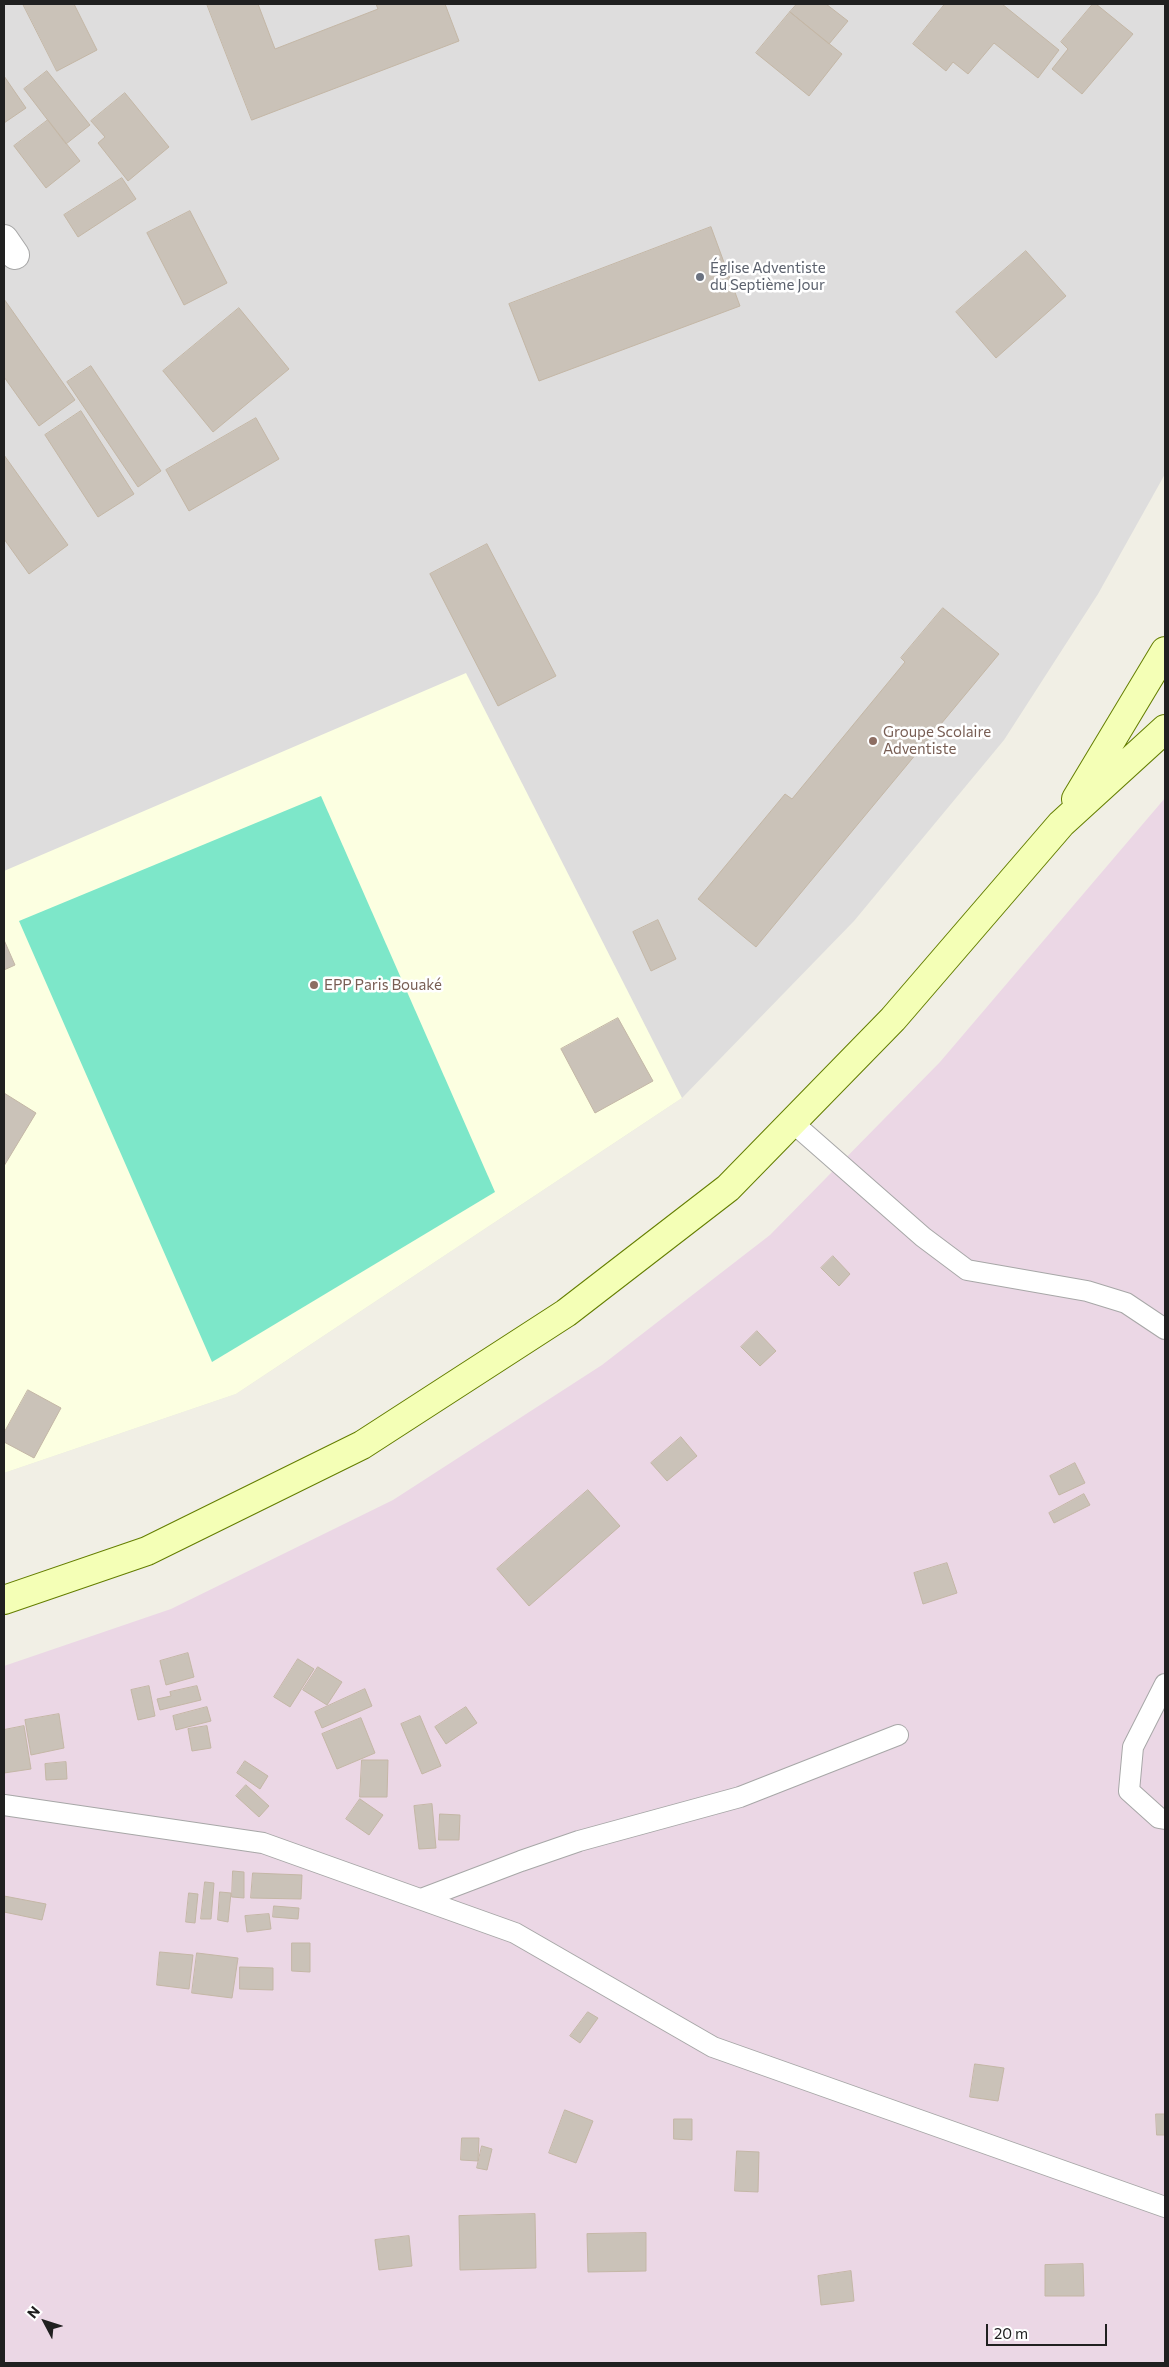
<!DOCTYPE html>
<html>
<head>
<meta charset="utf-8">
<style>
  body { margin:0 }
  #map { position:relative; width:1169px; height:2367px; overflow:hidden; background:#f1efe5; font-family:Commissioner,sans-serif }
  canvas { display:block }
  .frame { position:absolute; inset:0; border:5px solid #202020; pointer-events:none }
  .north { position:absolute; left:20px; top:2297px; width:50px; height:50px; -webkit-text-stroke:4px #fff; paint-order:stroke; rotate:310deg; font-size:14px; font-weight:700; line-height:20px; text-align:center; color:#202020 }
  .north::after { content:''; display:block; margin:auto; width:18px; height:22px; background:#202020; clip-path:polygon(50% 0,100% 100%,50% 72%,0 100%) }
  .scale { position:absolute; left:986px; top:2324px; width:121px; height:22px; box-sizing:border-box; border:2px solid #202020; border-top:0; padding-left:6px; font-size:15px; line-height:18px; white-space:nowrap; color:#202020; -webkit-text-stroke:4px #fff; paint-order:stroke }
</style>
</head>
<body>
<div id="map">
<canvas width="1169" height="2367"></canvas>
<div class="frame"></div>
<div class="north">N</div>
<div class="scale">20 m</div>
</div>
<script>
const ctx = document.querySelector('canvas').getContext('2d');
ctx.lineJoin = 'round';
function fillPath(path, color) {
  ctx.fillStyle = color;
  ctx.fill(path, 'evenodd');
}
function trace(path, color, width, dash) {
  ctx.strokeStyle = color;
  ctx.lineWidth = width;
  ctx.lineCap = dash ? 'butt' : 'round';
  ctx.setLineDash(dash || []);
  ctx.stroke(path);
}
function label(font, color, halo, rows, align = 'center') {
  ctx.font = font + ' Commissioner,sans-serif';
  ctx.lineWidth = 5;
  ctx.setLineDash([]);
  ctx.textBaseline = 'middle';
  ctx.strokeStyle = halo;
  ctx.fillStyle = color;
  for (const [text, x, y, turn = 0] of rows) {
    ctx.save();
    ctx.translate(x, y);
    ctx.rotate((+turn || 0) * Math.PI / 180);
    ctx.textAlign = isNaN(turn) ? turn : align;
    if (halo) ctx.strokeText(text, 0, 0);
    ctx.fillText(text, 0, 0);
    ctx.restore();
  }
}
fillPath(new Path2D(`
  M4 4H1165V474L1098 594 1004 740 854 921 682 1098 236 1394 4 1473Z`), '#dedddd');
fillPath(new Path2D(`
  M1165 798V2363H4V1666L171 1609 393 1500 602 1365 770 1235 940 1062Z`), '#ebd7e5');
fillPath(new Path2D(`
  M466 673 682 1098 236 1394 4 1473V871Z`), '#fcffe1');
fillPath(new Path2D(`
  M321 796 495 1192 212 1362 19 921Z`), '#7de7c9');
const building = new Path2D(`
  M23 4H74L97 50 57 71Z
  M207 4H258L275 49 378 9 376 4H445L459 41 252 120Z
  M797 4H826L848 21 829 44 790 12Z
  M945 4H1002L1059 50 1038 78 994 43 968 74 953 62 946 71 913 44Z
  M1093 4H1096L1133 34 1082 94 1052 69 1068 49 1061 42Z
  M790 12 842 54 809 96 756 53Z
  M47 71 90 125 66 144 24 89Z
  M4 76 26 108 4 123Z
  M125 93 169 147 128 181 98 143 105 137 91 121Z
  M48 120 80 161 46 188 14 146Z
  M122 178 136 199 78 237 64 215Z
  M190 211 227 283 184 305 147 233Z
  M711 227 740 306 539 381 509 304Z
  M1026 251 1066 296 996 358 956 312Z
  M4 299 75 400 39 426 4 377Z
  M239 308 289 369 213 432 163 371Z
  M91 366 161 471 138 487 67 382Z
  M81 411 134 494 98 517 45 435Z
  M256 418 279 459 189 511 166 470Z
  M4 455 68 545 29 574 4 539Z
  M487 544 556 676 498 706 430 574Z
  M943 608 999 654 756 947 698 899 785 794 792 799 905 662 901 658Z
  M658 920 676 959 651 971 633 932Z
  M4 940 15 965 4 970Z
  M618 1018 653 1081 595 1113 561 1049Z
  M4 1093 36 1113 4 1166Z
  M833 1256 850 1274 839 1286 821 1268Z
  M757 1331 776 1351 760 1366 741 1347Z
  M28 1390 61 1408 34 1458 4 1442V1433Z
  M681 1437 697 1456 667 1481 651 1463Z
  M1075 1463 1085 1483 1059 1495 1050 1476Z
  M588 1490 620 1526 529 1606 497 1569Z
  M1084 1494 1090 1505 1054 1523 1049 1513Z
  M947 1563 957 1593 923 1604 914 1573Z
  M188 1653 194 1677 166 1685 160 1661Z
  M298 1659 314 1669 290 1707 274 1697Z
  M318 1667 342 1682 327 1705 303 1690Z
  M149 1686 155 1716 138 1720 131 1690Z
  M197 1686 201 1700 160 1710 157 1699 171 1696 170 1692Z
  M365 1689 372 1706 322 1728 315 1712Z
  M207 1707 211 1721 176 1730 173 1716Z
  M466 1707 477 1723 446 1744 435 1727Z
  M59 1714 64 1748 31 1755 25 1720Z
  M420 1716 441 1766 422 1774 401 1724Z
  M361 1718 375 1753 337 1769 322 1734Z
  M24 1726 31 1769 4 1773V1730Z
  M207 1726 211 1748 192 1751 188 1729Z
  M362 1760H388L387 1797H360Z
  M245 1761 268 1776 260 1789 237 1773Z
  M66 1762 67 1779 46 1780 45 1764Z
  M246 1785 269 1806 259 1817 236 1796Z
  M360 1799 383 1815 369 1835 346 1819Z
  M432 1804 436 1848 419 1849 414 1806Z
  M440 1814 460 1815 459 1840H439Z
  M233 1871 244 1872V1898L232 1897Z
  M253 1873 302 1875 301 1899 251 1898Z
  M205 1882 214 1883 211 1919H201Z
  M220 1892 231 1893 228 1922 218 1920Z
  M189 1893 198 1894 195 1923 186 1922Z
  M4 1896 46 1904 42 1920 4 1912Z
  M274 1906 299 1908 298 1919 273 1917Z
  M269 1914 271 1929 247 1932 245 1916Z
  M292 1943H310V1972L292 1971Z
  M160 1952 193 1955 189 1989 157 1985Z
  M197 1953 238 1958 232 1998 192 1993Z
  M240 1967 273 1968V1990L240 1989Z
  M588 2012 598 2018 580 2043 570 2036Z
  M975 2064 1004 2068 998 2101 970 2097Z
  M565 2110 593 2121 576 2163 549 2153Z
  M1156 2114H1165V2135H1157Z
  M674 2119H692V2140L674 2139Z
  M462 2138H479L478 2161 461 2160Z
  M482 2146 492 2149 487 2170 477 2168Z
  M737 2151 759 2152 758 2192 735 2191Z
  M535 2214 536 2268 460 2270 459 2216Z
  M646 2233V2271L588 2272 587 2234Z
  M409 2236 412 2266 379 2270 375 2240Z
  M1083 2264 1084 2296H1045V2265Z
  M851 2271 854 2301 821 2305 818 2276Z`);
fillPath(building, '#cac2b8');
trace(building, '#c4b7a6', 1);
const lane = new Path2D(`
  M792 1122 923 1237 967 1270 1087 1291 1126 1303 1165 1329
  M1165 1684 1133 1747 1129 1791 1159 1818 1165 1819
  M4 1805 263 1843 515 1933 713 2047 1165 2207
  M421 1899 521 1861 579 1841 740 1797 898 1735`);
const street = new Path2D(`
  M4 239 15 255`);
const secondary = new Path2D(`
  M1076 799 1165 651
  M4 1600 147 1551 362 1445 566 1313 728 1188 893 1019 1061 824 1165 729`);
trace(lane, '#a7a7a7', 22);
trace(street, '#a7a7a7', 30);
trace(secondary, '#647e00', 30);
trace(lane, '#fff', 20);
trace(street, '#fff', 28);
trace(secondary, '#f4ffb6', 28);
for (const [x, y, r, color] of [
  [700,277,5,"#6b7280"],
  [873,741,5,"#8d6e63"],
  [314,985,5,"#8d6e63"]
]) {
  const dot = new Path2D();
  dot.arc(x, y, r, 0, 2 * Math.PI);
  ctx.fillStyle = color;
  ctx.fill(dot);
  trace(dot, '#fff', 2);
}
label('15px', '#5b616d', '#fff', [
  ["Église Adventiste",710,268],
  ["du Septième Jour",710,285]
], 'left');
label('15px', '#785e54', '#fff', [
  ["Groupe Scolaire",883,732],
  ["Adventiste",883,749],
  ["EPP Paris Bouaké",324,985]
], 'left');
</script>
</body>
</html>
